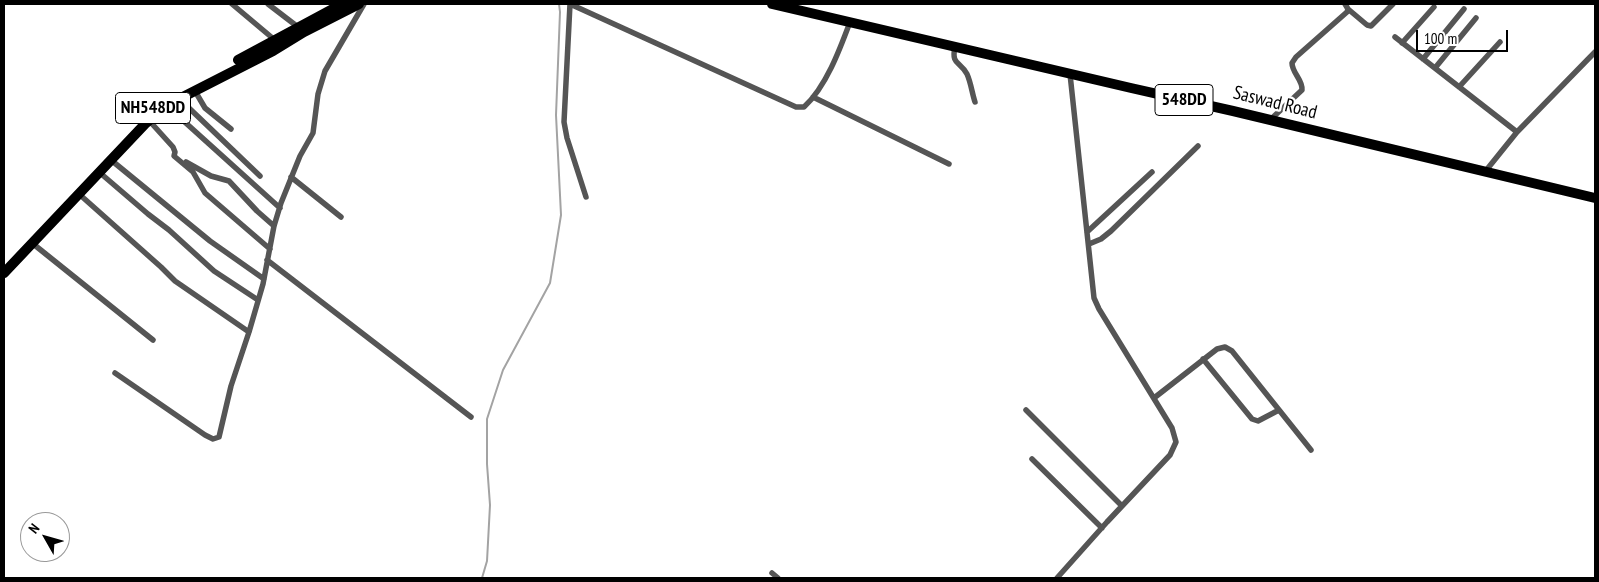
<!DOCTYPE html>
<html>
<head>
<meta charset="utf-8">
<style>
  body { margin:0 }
  #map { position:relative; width:1599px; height:582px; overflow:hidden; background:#fff; font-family:"PT Sans Narrow",sans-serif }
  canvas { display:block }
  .frame { position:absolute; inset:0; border:5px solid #000; pointer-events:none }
  .north { position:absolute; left:20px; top:512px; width:50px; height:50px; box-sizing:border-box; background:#fff; border:1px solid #999; border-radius:50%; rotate:308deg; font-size:14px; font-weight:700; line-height:20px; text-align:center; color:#000 }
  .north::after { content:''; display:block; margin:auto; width:18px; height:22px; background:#000; clip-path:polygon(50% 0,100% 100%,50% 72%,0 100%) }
  .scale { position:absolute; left:1416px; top:30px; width:92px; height:22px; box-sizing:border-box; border:2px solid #000; border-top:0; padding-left:6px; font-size:15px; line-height:18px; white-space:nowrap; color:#000; -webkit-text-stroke:4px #fff; paint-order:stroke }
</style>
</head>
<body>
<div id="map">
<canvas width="1599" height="582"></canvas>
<div class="frame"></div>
<div class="north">N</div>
<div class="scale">100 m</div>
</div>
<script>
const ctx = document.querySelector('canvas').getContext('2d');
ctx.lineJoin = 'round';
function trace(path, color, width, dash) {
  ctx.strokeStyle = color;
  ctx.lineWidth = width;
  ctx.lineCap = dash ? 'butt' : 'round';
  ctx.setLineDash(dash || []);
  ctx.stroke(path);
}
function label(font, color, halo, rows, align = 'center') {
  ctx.font = font + ' "PT Sans Narrow",sans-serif';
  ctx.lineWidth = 4.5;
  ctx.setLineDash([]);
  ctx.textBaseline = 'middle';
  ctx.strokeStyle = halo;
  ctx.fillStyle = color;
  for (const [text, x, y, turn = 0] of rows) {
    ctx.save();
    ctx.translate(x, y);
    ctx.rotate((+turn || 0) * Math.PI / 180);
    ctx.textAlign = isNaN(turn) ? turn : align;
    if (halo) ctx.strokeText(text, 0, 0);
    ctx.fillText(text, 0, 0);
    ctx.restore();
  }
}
trace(new Path2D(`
  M482 578 487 561 490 505 487 464V419L503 370 550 283 561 215 556 115 560 12 559 4`), '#a3a3a3', 2);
trace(new Path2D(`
  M232 4 276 41
  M268 4 298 27
  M570 4 796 107H804C826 87 840 49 850 22
  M570 4 564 122 567 138 586 197
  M1348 9 1367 25 1371 26 1393 4
  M1395 37 1517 132
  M1402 43 1434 7
  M955 47C951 65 960 61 967 74 971 83 972 93 975 102
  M1423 59 1464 9
  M1435 68 1476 18
  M1459 87 1500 42
  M195 91 205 108 231 129
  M813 97 949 164
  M167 106 280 208
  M177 114 185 108H189L260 176
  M145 116 173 147 175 152 174 156 193 172 205 193 270 249
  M1270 120 1302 90C1303 80 1292 73 1292 63L1296 57 1347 12 1348 9 1345 4
  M111 160 210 241 264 279
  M186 162 211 176 229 181 257 211 274 226
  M99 172 148 214 169 230 214 271 258 300
  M1484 173 1517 132 1595 52
  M291 177 341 217
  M79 194 161 267 175 281 249 332
  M1087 232 1152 172
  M32 243 153 340
  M1089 244 1101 239 1111 231 1198 146
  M267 260 471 417
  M1203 359 1252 419 1258 421 1279 410
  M115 373 205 435 213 439 219 437 231 386 249 332 263 284 274 226 281 203 300 156 313 133 318 94 325 71 364 4
  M1154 398 1217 349 1225 347 1232 351 1311 450
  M1026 410 1122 506
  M1032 459 1102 528
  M772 573 778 578
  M1057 578 1107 522 1170 455 1176 442 1172 428 1099 309 1094 298 1070 74`), '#555', 5.5);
trace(new Path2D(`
  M772 4 1131 88 1233 111 1595 198
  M238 60 342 4
  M4 273 145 124 162 109 177 100 273 51 304 32 359 4`), '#000', 10);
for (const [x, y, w] of [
  [1184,100,58],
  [153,108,75]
]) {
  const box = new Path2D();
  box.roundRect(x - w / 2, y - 15.5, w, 31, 4);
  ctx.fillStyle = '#fff';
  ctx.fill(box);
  trace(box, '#000', 1);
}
label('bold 18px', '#000', null, [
  ["548DD",1184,100],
  ["NH548DD",153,108]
]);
label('19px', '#000', '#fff', [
  ["Saswad Road",1275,103,14]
]);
</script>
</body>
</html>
